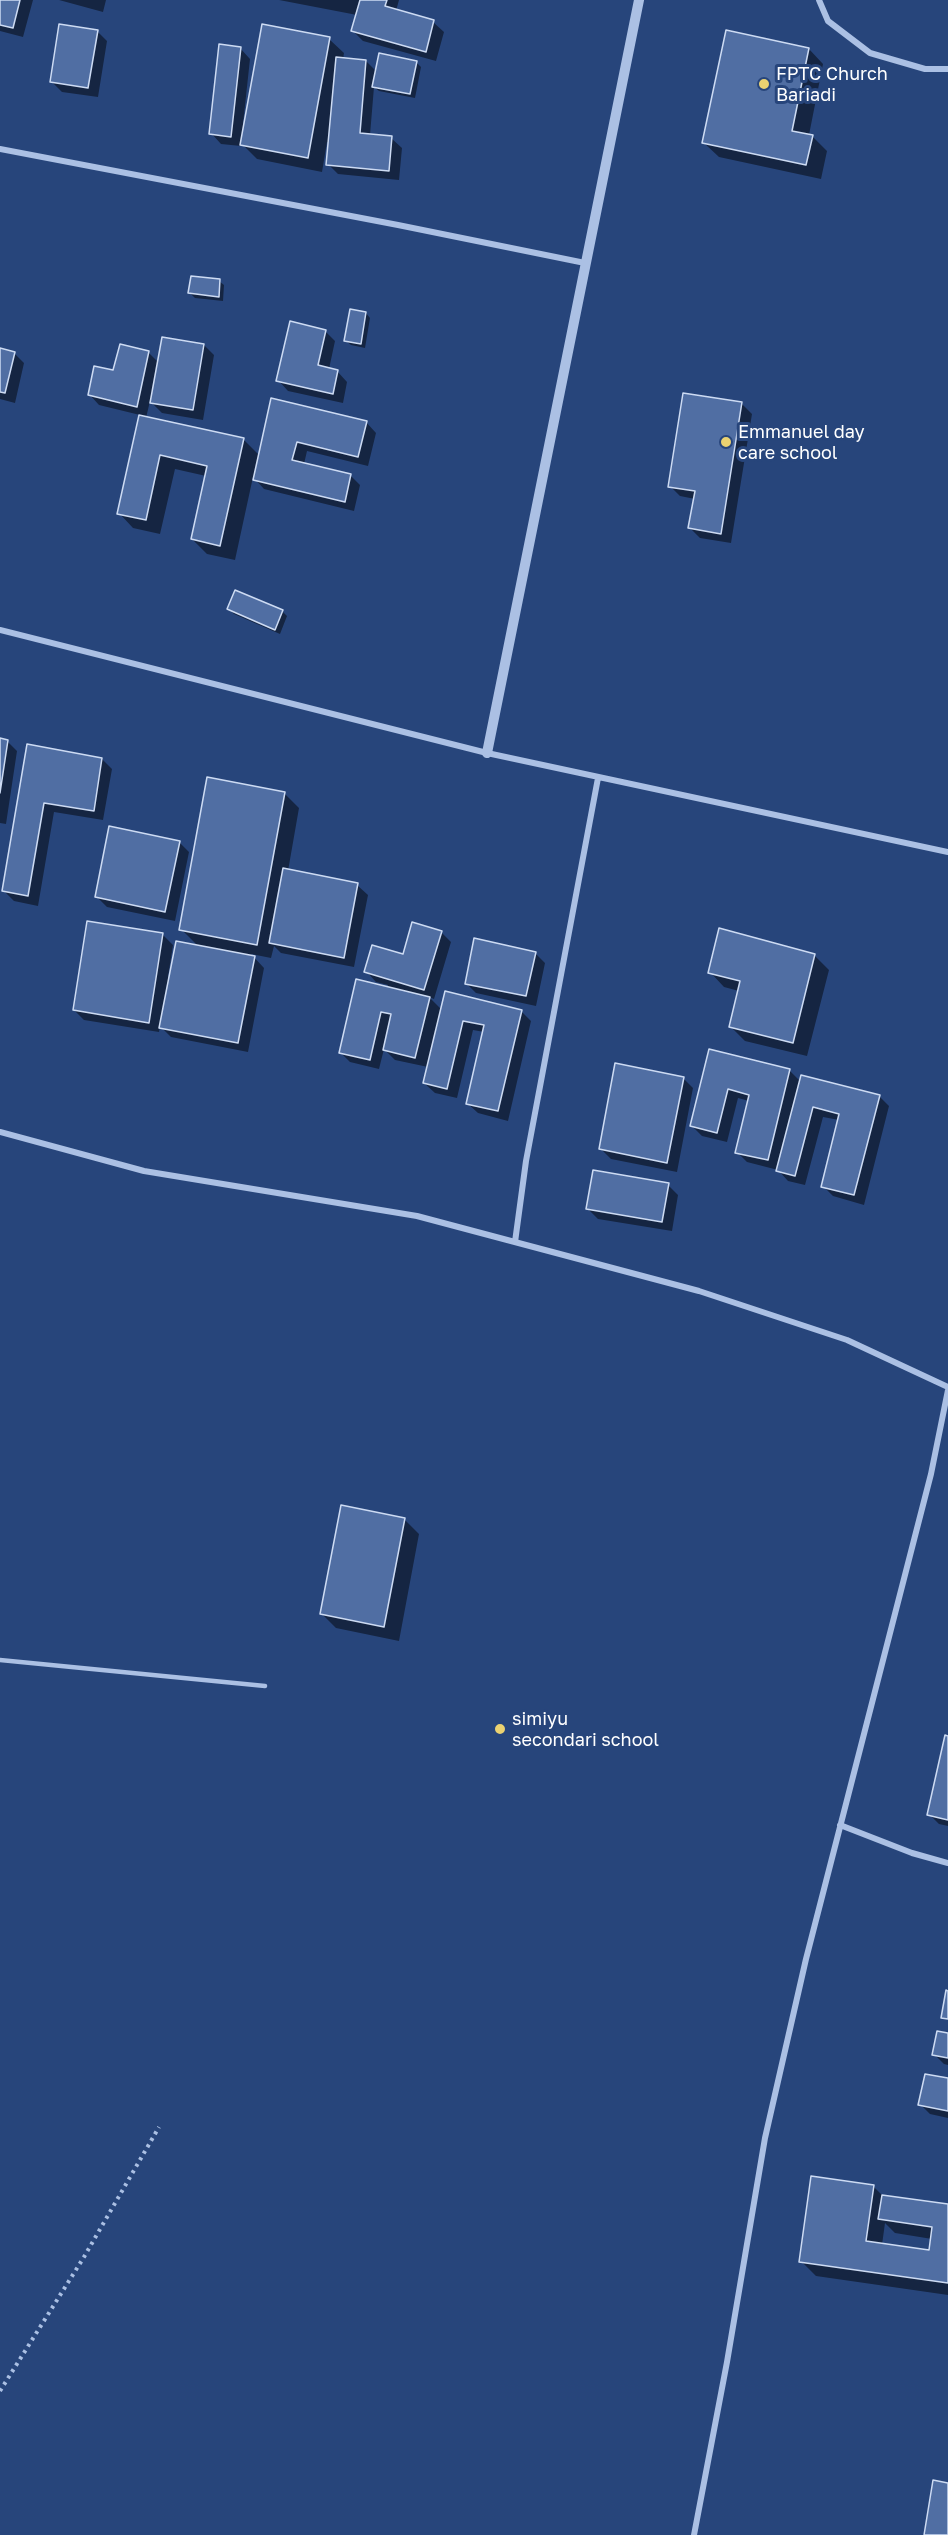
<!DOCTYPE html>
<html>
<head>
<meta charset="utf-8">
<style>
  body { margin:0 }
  canvas { display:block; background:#27457b }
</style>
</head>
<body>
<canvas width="948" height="2535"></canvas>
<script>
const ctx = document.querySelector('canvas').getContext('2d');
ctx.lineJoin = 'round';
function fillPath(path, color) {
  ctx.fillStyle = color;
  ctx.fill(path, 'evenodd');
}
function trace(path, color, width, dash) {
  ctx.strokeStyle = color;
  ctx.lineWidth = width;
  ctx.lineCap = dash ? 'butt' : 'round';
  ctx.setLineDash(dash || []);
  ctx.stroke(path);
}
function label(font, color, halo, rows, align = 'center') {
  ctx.font = font + ' "Golos Text",sans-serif';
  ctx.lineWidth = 6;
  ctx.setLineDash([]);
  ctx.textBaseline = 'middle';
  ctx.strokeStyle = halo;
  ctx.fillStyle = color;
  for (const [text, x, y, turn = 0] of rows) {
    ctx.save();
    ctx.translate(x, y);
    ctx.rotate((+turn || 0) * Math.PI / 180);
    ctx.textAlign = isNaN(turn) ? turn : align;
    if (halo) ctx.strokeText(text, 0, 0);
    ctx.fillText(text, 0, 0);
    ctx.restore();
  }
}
fillPath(new Path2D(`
  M0 0H33L23 37 0 31Z
  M59 0H106L103 12Z
  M279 0H399L396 11 433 22 444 32 436 61 363 41 353 31 357 15Z
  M97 31 107 41 98 97 62 92 52 82Z
  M329 39 344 53 343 59 366 61 377 72 416 62 421 67 415 98 379 91 374 87 370 135 391 138 402 148 399 180 338 174 328 164 330 142H327L322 172 257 159 241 143V146L221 144 211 133 240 48 250 59 243 124H245Z
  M809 49 823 64 809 135 812 136 827 151 821 179 719 157 704 143Z
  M219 281 224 285 223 301 195 298 190 293Z
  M366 313 370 318 365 348 351 345 346 341Z
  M325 331 335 341 329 369 337 371 347 382 343 403 288 391 278 380Z
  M204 345 214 355 203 420 162 413 150 401 146 418 243 439 260 456 272 400 366 422 376 433 368 466 307 451 304 464 350 475 360 485 354 511 264 489 253 477 235 560 207 554 192 539 206 476 175 469 160 534 133 528 119 513 140 415 99 405 89 394 114 372 148 352 159 363Z
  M0 350 14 353 24 363 15 403 0 399Z
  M742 404 752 414 731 543 700 538 690 528 695 499 680 496 670 486Z
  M229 609 282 611 287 616 280 634 234 614Z
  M0 740 7 741 17 751 6 824 0 823Z
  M28 746 102 759 112 769 103 820 54 812 38 906 14 901 4 891Z
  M285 794 299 808 288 871 357 885 368 895 354 967 281 953 274 946 271 958 251 954 264 968 248 1052 171 1037 160 1026 159 1032 84 1020 74 1010 163 935 173 945 168 977H170L198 946 181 929Z
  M179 842 189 852 175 921 107 907 97 897Z
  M441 932 451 942 434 999 429 997 442 1010 521 1011 531 1021 508 1121 478 1113 467 1103 484 1032 473 1030 457 1098 435 1093 424 1083 428 1067 395 1060 384 1049 379 1069 350 1062 340 1052 387 988 388 985 376 982 366 971 404 956Z
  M535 953 545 963 536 1006 476 993 466 983Z
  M814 955 829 970 807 1056 745 1041 730 1026 739 991 724 987 710 972Z
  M710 1051 790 1071 800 1081 879 1096 889 1106 864 1205 833 1196 823 1186 839 1120 823 1117 805 1185 788 1181 778 1170 747 1162 737 1152 749 1101 738 1098 727 1142 702 1136 692 1126Z
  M683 1078 693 1088 677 1172 611 1159 601 1149Z
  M668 1185 678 1195 672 1231 598 1219 588 1209Z
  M404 1519 419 1534 399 1641 336 1628 322 1614Z
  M948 1737V1826L939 1824 929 1814Z
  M948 2035V2065L944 2064 934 2054Z
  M948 2080V2118L930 2114 920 2104Z
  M873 2186 883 2196 948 2206V2295L816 2276 801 2261ZM885 2223 895 2233 932 2239 930 2251 882 2245Z`), '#0007');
const building = new Path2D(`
  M0 0H20L13 28 0 25Z
  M360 0H387L385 6 434 20 426 52 351 31Z
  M59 24 98 30 88 88 50 82Z
  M262 24 330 37 308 158 240 145Z
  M726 30 809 48 792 131 813 135 806 165 702 143Z
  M219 44 241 47 231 137 209 134Z
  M379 53 417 61 410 94 372 87Z
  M336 57 366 60 360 133 392 136 389 171 326 165Z
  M191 276 220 279 219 297 188 293Z
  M350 309 366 312 361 344 344 341Z
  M290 321 326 330 318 365 338 370 333 394 276 381Z
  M162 337 204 344 193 410 150 403Z
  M120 344 149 351 137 407 88 395 94 366 113 370Z
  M0 348 15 352 5 393 0 392Z
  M683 393 742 402 721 534 688 528 695 491 668 487Z
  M271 398 367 421 358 457 297 442 292 460 351 474 345 502 253 480Z
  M139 415 244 438 220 546 191 539 207 466 160 455 146 520 117 514Z
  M235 590 283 610 275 630 227 609Z
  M0 738 8 740 0 793Z
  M27 744 102 758 94 811 44 803 28 896 2 891Z
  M207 777 285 792 257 945 179 930Z
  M109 826 180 841 165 912 95 897Z
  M283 868 358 883 344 958 269 943Z
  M87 921 163 933 149 1023 73 1010Z
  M412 922 442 931 424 990 364 972 372 945 403 954Z
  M719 928 815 954 793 1043 729 1027 740 981 708 973Z
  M474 938 536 952 526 996 465 984Z
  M176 941 255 956 238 1043 159 1028Z
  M356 979 430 997 415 1058 383 1050 391 1014 381 1012 370 1060 339 1053Z
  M445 991 522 1010 498 1111 466 1104 484 1025 463 1021 447 1089 423 1083Z
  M709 1049 790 1069 768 1160 735 1153 749 1095 728 1089 717 1133 690 1126Z
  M615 1063 684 1077 667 1163 599 1149Z
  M801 1075 880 1095 854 1195 821 1187 839 1114 813 1107 795 1176 776 1171Z
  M593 1170 669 1183 662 1222 586 1209Z
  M341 1505 405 1518 384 1627 320 1614Z
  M945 1735 948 1736V1820L927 1815Z
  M946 1990 948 1991V2019L941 2018Z
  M937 2031 948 2033V2058L932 2055Z
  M925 2074 948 2078V2111L918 2105Z
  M811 2176 874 2185 866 2241 929 2250 932 2227 878 2219 882 2195 948 2204V2283L799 2262Z
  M933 2480 948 2483V2535H924Z`);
fillPath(building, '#506ea3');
trace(building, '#cddbf3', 1.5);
trace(new Path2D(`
  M0 2391 84 2257 159 2127`), '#abc0e4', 4, [3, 4.5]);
trace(new Path2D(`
  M0 1660 265 1686`), '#abc0e4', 4.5);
trace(new Path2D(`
  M819 0 828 21 870 53 925 69H948
  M0 149 398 225 585 263
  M0 630 487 753 948 852
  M0 1132 144 1171 417 1216 699 1291 847 1340 948 1387
  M515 1242 526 1161 598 778
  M840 1825 912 1853 948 1863
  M694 2535 727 2362 765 2138 806 1959 931 1474 948 1390`), '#abc0e4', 6);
trace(new Path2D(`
  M487 753 639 0`), '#abc0e4', 10);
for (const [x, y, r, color] of [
  [764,84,6,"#ebd271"],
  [726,442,6,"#ebd271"],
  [500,1729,6,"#ebd271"]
]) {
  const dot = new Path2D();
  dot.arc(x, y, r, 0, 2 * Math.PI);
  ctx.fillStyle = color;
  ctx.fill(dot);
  trace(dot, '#27457b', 2);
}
label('18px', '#fff', '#27457b', [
  ["FPTC Church",776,74],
  ["Bariadi",776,95],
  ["Emmanuel day",738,432],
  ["care school",738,453],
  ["simiyu",512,1719],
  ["secondari school",512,1740]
], 'left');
</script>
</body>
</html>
